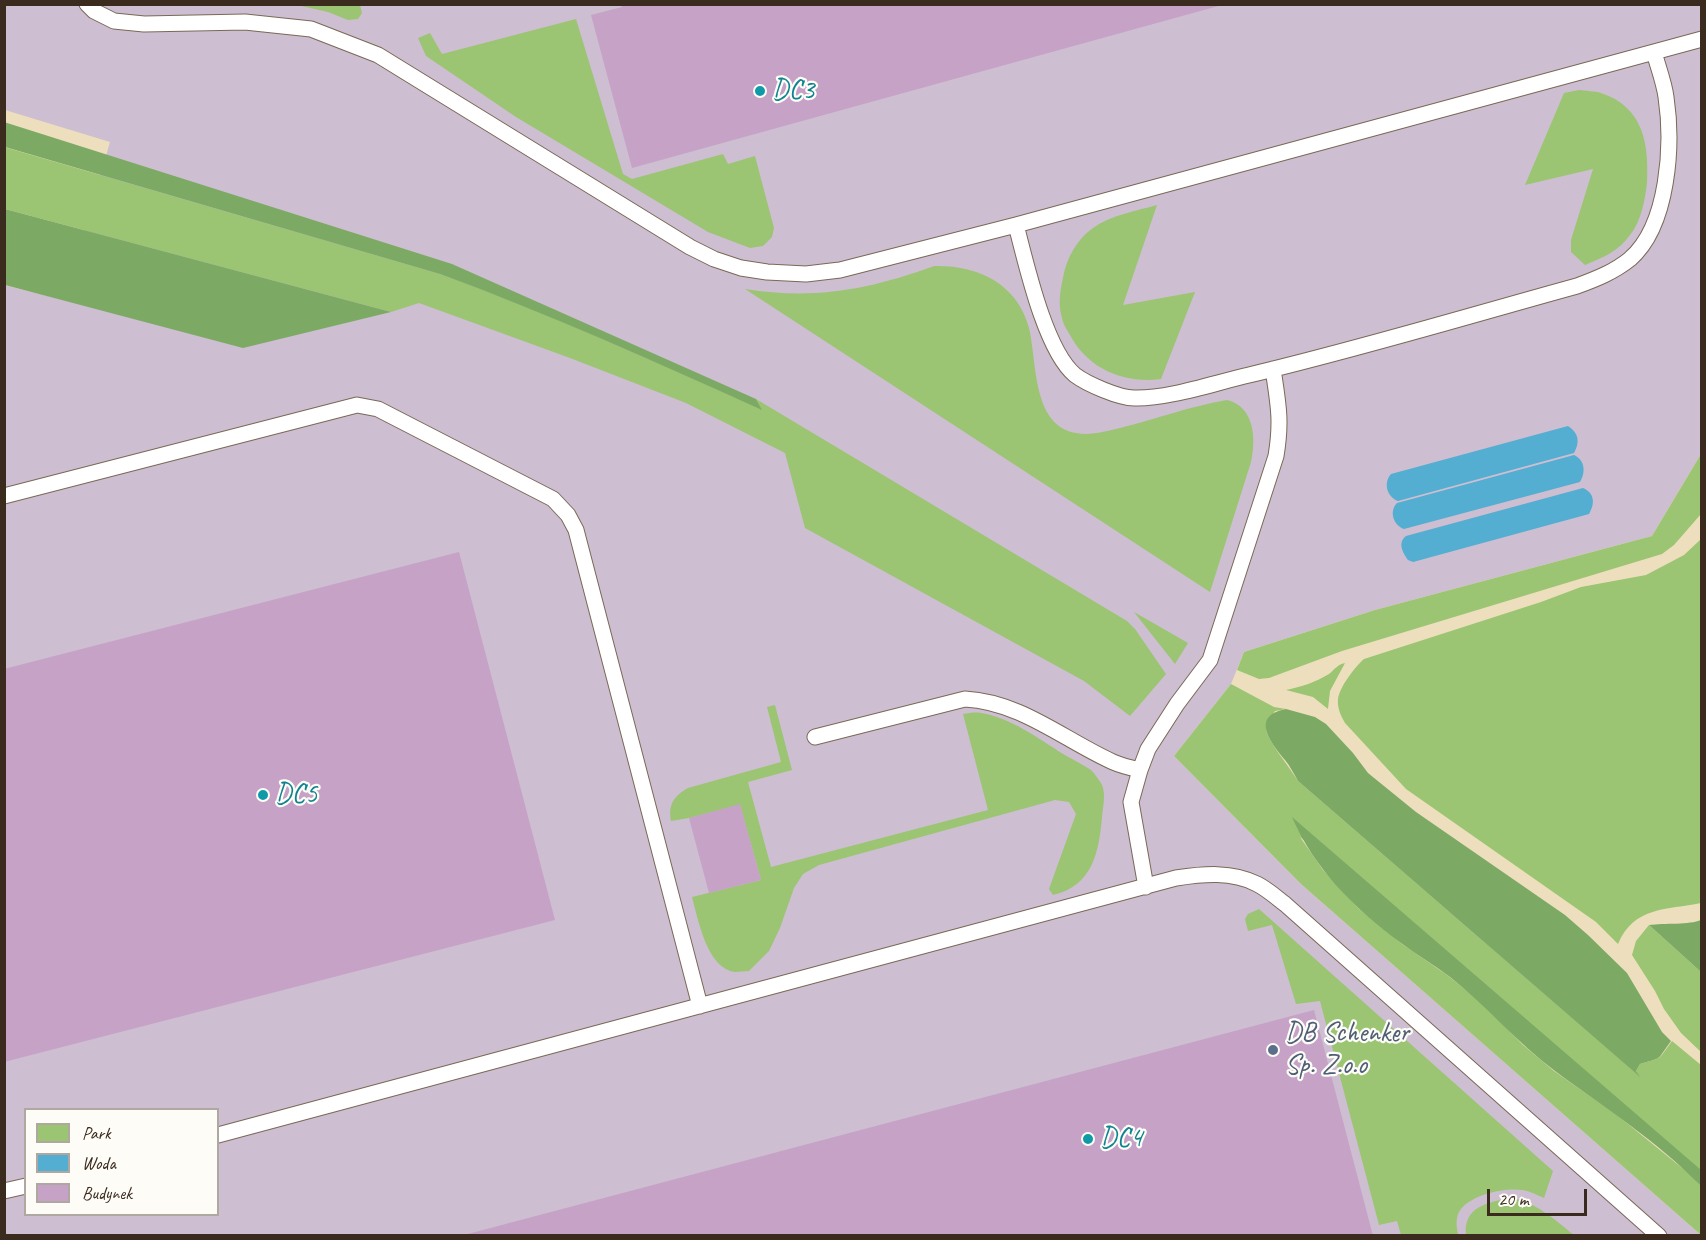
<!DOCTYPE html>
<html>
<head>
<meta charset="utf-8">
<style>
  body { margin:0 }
  #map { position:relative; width:1706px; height:1240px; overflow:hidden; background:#eddfbd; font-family:Caveat,sans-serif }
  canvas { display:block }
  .frame { position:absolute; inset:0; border:6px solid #3b2a1e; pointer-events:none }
  .legend { position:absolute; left:24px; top:1108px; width:195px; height:108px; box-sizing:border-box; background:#fdfcf7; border:2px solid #afa8a0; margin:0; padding:8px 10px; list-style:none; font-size:18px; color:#3b2a1e }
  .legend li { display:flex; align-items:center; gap:12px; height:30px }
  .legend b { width:30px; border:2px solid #afa8a0 }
  .scale { position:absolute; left:1487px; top:1189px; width:100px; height:27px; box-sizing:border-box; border:3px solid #3b2a1e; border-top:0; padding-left:8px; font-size:18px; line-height:21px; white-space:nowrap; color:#3b2a1e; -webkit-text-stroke:4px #fdfcf7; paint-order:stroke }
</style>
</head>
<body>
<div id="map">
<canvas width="1706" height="1240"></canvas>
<div class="frame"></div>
<ul class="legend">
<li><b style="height:16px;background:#9bc572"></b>Park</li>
<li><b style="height:16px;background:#53aed1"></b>Woda</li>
<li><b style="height:16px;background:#c6a2c7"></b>Budynek</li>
</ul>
<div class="scale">20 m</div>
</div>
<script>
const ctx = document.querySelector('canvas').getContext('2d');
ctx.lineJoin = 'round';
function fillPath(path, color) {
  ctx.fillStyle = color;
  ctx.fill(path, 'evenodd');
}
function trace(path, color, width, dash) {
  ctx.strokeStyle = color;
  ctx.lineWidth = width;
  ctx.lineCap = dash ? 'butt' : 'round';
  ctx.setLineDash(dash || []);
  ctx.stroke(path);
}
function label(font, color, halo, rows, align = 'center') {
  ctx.font = font + ' Caveat,sans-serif';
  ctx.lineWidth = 4.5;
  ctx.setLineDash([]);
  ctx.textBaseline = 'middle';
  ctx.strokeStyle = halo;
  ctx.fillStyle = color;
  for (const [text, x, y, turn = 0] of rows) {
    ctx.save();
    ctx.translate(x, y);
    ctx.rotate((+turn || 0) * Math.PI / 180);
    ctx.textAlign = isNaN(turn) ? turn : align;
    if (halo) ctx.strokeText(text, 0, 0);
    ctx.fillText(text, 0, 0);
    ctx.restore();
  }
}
fillPath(new Path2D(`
  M5 5H1701V454L1652 536 1375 610 1244 652 1231 684 1174 756 1301 884 1701 1235H5L4 285 64 300 110 142 5 110ZM26 1110H218V1214H26Z`), '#cebed1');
fillPath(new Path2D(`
  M297 5H360L362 13 358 19 348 20 328 12Z
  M576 19 623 174 632 179 723 154 728 164 755 156 774 228 772 237 763 246 750 248 708 232 516 117 426 56 418 38 430 33 442 54Z
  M1579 90C1586 91 1595 91 1601 93 1644 107 1649 145 1647 183 1645 200 1641 222 1630 235 1619 251 1602 258 1585 265L1571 252V240L1593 169 1525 185 1564 93Z
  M4 147 440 274C549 313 655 362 761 409L756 399 1127 621 1135 629 1166 674 1130 716 1084 681 805 528 785 453 686 403 570 358 419 303 391 312 5 209Z
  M1157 205 1123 305 1195 292 1161 379C1124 384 1088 369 1070 335 1067 330 1063 324 1062 318 1058 305 1060 291 1063 278 1066 259 1077 239 1093 228 1111 215 1136 211 1157 205Z
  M934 266C977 265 1017 283 1029 328 1037 361 1032 426 1076 433 1091 436 1106 431 1120 428 1156 419 1191 406 1227 400 1255 407 1256 439 1251 462L1210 592 745 289C814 300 868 290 934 266Z
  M1701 454V514L1674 545 1662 554 1342 651 1269 678 1259 679 1237 670 1244 652 1375 610 1652 536Z
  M1701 539V903C1667 910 1634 906 1618 944L1596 922 1406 789 1345 723C1341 716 1337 708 1338 699 1340 686 1355 667 1364 659L1541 602 1581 587 1646 575 1684 555Z
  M1134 612 1188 643 1175 664Z
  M1345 663 1330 691 1328 709 1313 697 1286 690C1301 687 1316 682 1329 674 1335 669 1337 665 1345 663Z
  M1231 684 1274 707 1286 709 1275 711C1272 716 1266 723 1266 728 1265 738 1292 770 1298 781L1638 1075 1636 1071 1640 1064C1664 1057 1657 1061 1672 1041L1701 1065V1172L1300 837 1323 870 1359 909 1402 944 1447 975 1481 1002 1523 1045 1554 1071 1618 1116 1692 1176 1701 1186V1235L1301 884 1174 756Z
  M775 705 792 770 748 782 771 867 988 810 963 714C969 713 975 712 981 713 1011 718 1038 738 1063 754 1072 759 1082 764 1091 770 1095 774 1099 780 1102 785 1106 794 1103 807 1102 817 1099 851 1093 886 1053 895L1049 889 1076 814 1069 802 1055 800 819 865 803 874 794 888 780 928 769 951 749 971C745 971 739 972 735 972 707 969 698 919 692 897L761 880 740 805 689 818 671 821C668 804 674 796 688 788L781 762 767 707Z
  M1259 909 1553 1171 1544 1198C1537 1195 1530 1191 1522 1190 1505 1187 1468 1195 1459 1212 1455 1220 1457 1228 1458 1235H1401L1397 1221 1379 1225 1320 1001 1296 1004 1272 925 1248 931 1245 919 1248 914Z
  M1649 925 1701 972V1052L1681 1033 1664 1009 1655 991 1632 955 1636 941Z
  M1511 1198C1536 1202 1555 1220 1574 1235H1466C1463 1207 1488 1202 1511 1198Z`), '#9bc572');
fillPath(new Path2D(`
  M4 122 452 264 756 399 762 410C656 362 549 314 440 274L5 147Z
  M5 209 391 312 243 348 5 285Z
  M1286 709 1315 717 1326 724 1353 753 1368 773 1416 812 1565 915 1588 935 1627 973 1662 1032 1671 1041C1656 1061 1664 1057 1640 1064L1636 1071 1640 1077 1298 781C1294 774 1290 766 1285 760 1270 742 1250 716 1286 709Z
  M1292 817 1701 1170V1186C1657 1141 1605 1108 1555 1071 1517 1043 1487 1006 1450 977 1434 965 1417 955 1401 943 1356 910 1314 869 1292 817Z
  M1701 920V972L1649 925C1664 923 1690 925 1701 920Z`), '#7caa64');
fillPath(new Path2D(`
  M1568 426C1579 433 1580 442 1574 453L1398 501C1387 497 1383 483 1391 474Z
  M1574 455C1585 460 1586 472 1580 482L1404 529C1393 525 1389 511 1397 503Z
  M1583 488C1595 493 1595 504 1589 514L1413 562 1408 560C1403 553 1397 543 1406 536Z`), '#53aed1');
fillPath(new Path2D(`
  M621 4H1222V5L632 168 591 15 622 7Z
  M459 552 555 920 4 1062V669Z
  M740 804 761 880 709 893 689 818Z
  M1314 1010 1373 1236H464V1235Z`), '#c6a2c7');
const lane = new Path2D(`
  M87 4 94 11 114 21 144 24 245 22 311 29 378 55 690 247 714 259 741 268 767 272 806 274 840 270 1016 225 1702 39
  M1016 225C1026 263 1045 350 1075 375 1087 384 1119 398 1134 398 1168 399 1214 383 1249 375 1359 349 1468 316 1577 286 1596 279 1614 272 1630 259 1669 225 1673 144 1666 97 1664 82 1658 67 1654 52
  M4 496 357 405 378 409 553 499 568 515 576 530 700 1006
  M815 737 965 699C1021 702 1064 740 1113 762 1122 766 1131 768 1140 770
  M1146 887 1131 802 1140 770 1148 749 1177 704 1210 660 1276 456C1282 420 1278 403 1273 369
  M218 1135 1176 878C1203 874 1232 871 1257 884 1267 889 1276 897 1285 904L1659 1236
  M4 1191 26 1186`);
trace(lane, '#796956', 17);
trace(lane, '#fff', 15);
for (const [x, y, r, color] of [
  [760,91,6,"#0f9aa8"],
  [263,795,6,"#0f9aa8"],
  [1273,1050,6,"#5c6f8a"],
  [1088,1139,6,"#0f9aa8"]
]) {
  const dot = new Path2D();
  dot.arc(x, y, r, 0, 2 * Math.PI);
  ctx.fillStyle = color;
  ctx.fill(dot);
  trace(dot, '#fdfcf7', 2);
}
label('28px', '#0d838f', '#fdfcf7', [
  ["DC3",772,91],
  ["DC5",275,795],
  ["DC4",1100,1139]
], 'left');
label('28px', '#4e5e75', '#fdfcf7', [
  ["DB Schenker",1285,1034],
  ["Sp. Z.o.o",1285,1066]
], 'left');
</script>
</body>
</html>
